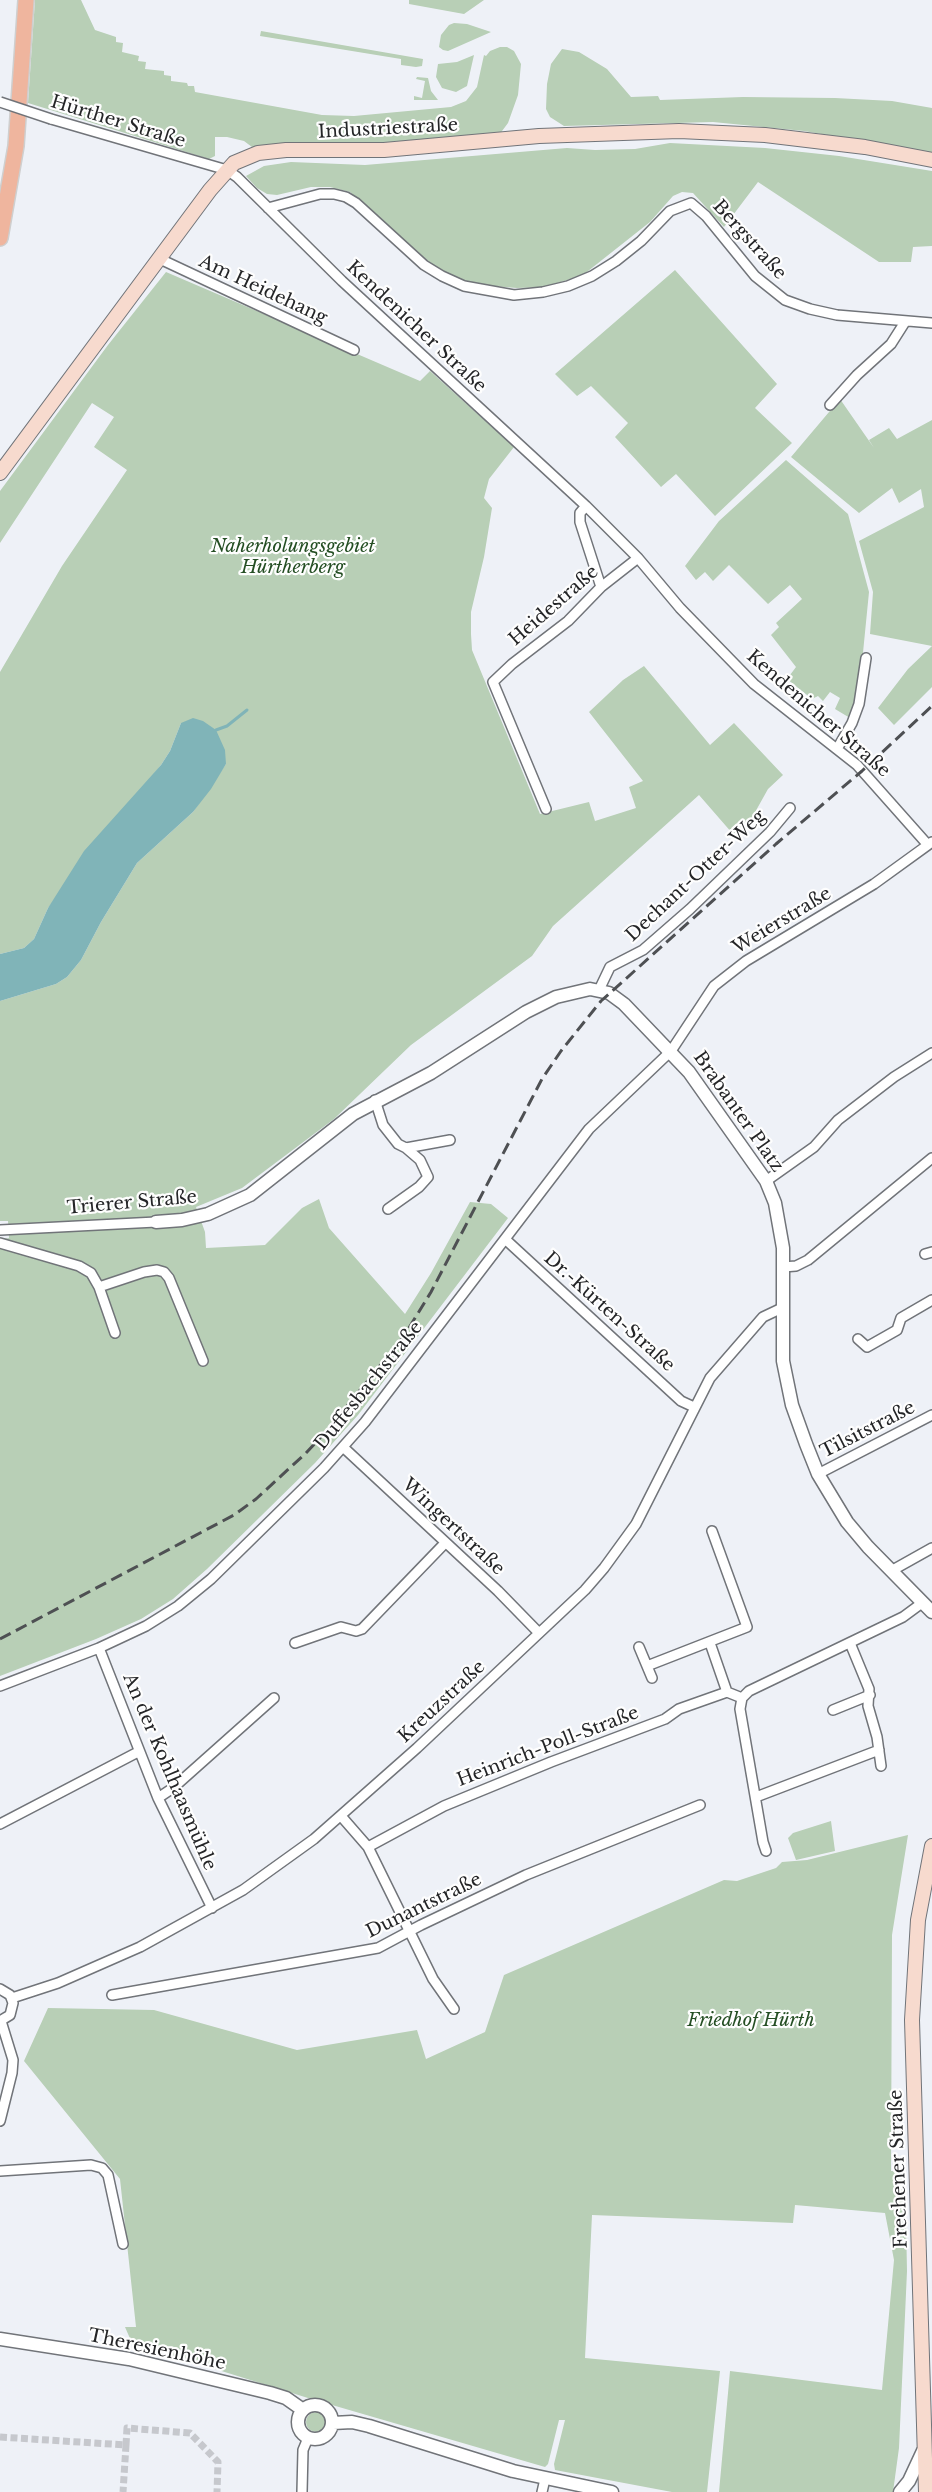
<!DOCTYPE html>
<html>
<head>
<meta charset="utf-8">
<style>
	body { margin:0 }
	canvas { display:block; background:#eef1f7 }
</style>
</head>
<body>
<canvas width="932" height="2492"></canvas>
<script>
const g = document.querySelector('canvas').getContext('2d');
g.lineJoin = 'round';
function paint(path, color) { g.fillStyle = color; g.fill(path, 'evenodd'); }
const toPath = rows => new Path2D(rows.map(r => 'M' + r).join(''));
function strokePath(path, color, width, dash) { g.strokeStyle = color; g.lineWidth = width; g.lineCap = dash ? 'butt' : 'round'; g.setLineDash(dash || []); g.stroke(path); }
function write(font, color, halo, rows, align = 'center') {
  g.font = font + ' "Libre Baskerville",serif'; g.lineWidth = 4.5; g.setLineDash([]); g.textBaseline = 'middle'; g.strokeStyle = halo; g.fillStyle = color; for (const [text, x, y, turn = 0] of rows) {
    g.save(); g.translate(x, y); g.rotate((+turn || 0) * Math.PI / 180); g.textAlign = isNaN(turn) ? turn : align; if (halo) g.strokeText(text, 0, 0); g.fillText(text, 0, 0); g.restore();
  }
}
paint(toPath([
	[35,0,81,0,95,30,116,37,116,42,123,43,122,52,139,56,138,61,146,62,145,69,164,71,164,75,171,76,171,81,187,83,188,86,194,86,195,92,322,115,354,116,451,107,466,101,477,87,484,55,486,56,490,51,500,47,507,47,514,51,521,64,518,95,508,123,499,135,384,145,309,144,252,147,244,141,227,137,215,137,215,156,209,159,28,103],
	[409,0,484,0,464,14,409,4],
	[454,23,467,24,491,32,448,51,443,50,439,47,441,35,449,25],
	[261,31,423,59,422,66,416,67,401,65,401,59,260,36],
	[562,49,579,52,607,69,631,97,658,96,660,100,743,97,835,98,892,101,932,108,932,153,804,131,713,122,564,126,550,117,546,109,547,84,551,64],
	[474,55,467,86,456,92,442,88,436,77,438,64,457,62],
	[417,77,428,78,431,91,438,100,414,100,414,96,422,98,425,81,416,79],
	[670,143,765,148,839,156,932,171,932,246,913,247,911,262,879,262,758,182,724,227,693,193,682,192,673,196,650,222,583,275,545,287,517,288,492,286,468,283,446,273,428,261,350,192,330,187,311,187,277,195,267,194,257,188,246,176,264,166,291,162,365,165,567,148,595,150,635,149],
	[675,270,777,384,755,408,792,443,715,516,676,474,661,487,615,437,628,423,591,386,577,396,555,374],
	[166,272,420,381,430,371,514,447,489,479,484,498,492,508,484,557,471,612,471,634,472,650,540,814,589,802,595,821,636,808,629,787,643,781,589,712,623,680,644,666,710,745,734,723,783,775,768,789,739,841,699,795,553,926,532,956,411,1045,334,1119,242,1188,196,1207,205,1232,206,1248,265,1245,302,1208,319,1199,329,1228,405,1314,431,1273,470,1202,491,1204,508,1218,358,1415,315,1463,207,1569,173,1599,141,1619,96,1639,0,1676,0,1239,9,1238,8,1221,0,1221,0,1001,56,984,67,977,81,960,101,922,137,863,193,812,226,764,181,723,170,751,161,765,48,908,34,939,24,948,0,954,0,672,62,566,127,470,94,447,114,417,92,403,0,543,0,491,108,345],
	[840,399,874,448,869,440,889,428,897,439,932,420,932,687,894,725,878,708,908,669,932,646,870,634,873,592,859,541,924,507,921,489,899,503,892,488,859,513,791,457],
	[786,460,848,514,869,592,859,693,850,718,835,709,840,698,830,692,823,701,818,696,812,699,787,679,796,667,771,635,779,627,776,623,802,599,790,585,768,604,729,565,713,581,705,572,696,580,685,566,719,521],
	[831,1821,835,1851,796,1860,788,1838,793,1833],
	[908,1835,892,1935,891,2171,905,2172,907,2271,899,2448,893,2492,719,2492,730,2371,882,2390,894,2260,885,2213,795,2205,793,2223,592,2215,585,2358,720,2371,707,2492,672,2492,555,2470,554,2464,565,2420,559,2420,548,2464,545,2467,308,2398,132,2343,125,2327,136,2327,120,2179,24,2061,48,2008,154,2010,297,2050,417,2030,426,2059,485,2032,504,1975,724,1880,737,1881,776,1868,782,1862,807,1860],
	'306 2422a10 10 0 1 1 20 0a10 10 0 1 1-20 0Z'
]), '#b8cfb6');
paint(toPath([
	[193,718,203,721,216,730,225,750,226,764,211,789,193,812,137,863,101,922,81,960,67,977,56,984,0,1001,0,954,24,948,34,939,48,908,84,851,161,765,170,751,181,723]
]), '#80b4b8');
strokePath(toPath([
	[216,730,227,726,247,710]
]), '#80b4b8', 3);
strokePath(toPath([
	[0,2437,126,2445,123,2492],
	[126,2445,127,2428,190,2433,218,2462,217,2492]
]), '#c6c8cd', 7, [7, 3.5]);
const minor = toPath([
	[51,119,227,170,237,177,342,281,586,506,638,558,680,608,754,684,857,765,928,845],
	[268,208,320,194,334,194,346,197,356,203,424,265,442,276,464,286,514,295,543,292,568,286,592,276,616,261,641,241,670,211,691,203,706,216,755,276,785,300,810,309,837,315,932,323],
	[160,259,354,350],
	[830,405,857,375,891,344,905,322],
	[586,506,580,513,580,522,601,587],
	[837,749,852,723,859,704,866,658],
	[546,809,493,682,512,664,568,621,601,587,638,558],
	[599,990,610,967,643,950,690,909,770,832,790,808],
	[375,1100,383,1125,398,1144,406,1148,450,1140],
	[766,1181,814,1147,838,1120,894,1077,932,1053],
	[388,1209,419,1187,428,1177,420,1160,406,1148],
	[0,1230,156,1222],
	[505,1239,681,1401,694,1407],
	[0,1243,79,1266,91,1273,99,1287,115,1333],
	[925,1254,932,1252],
	[783,1267,796,1266,808,1260,932,1158],
	[99,1287,144,1272,157,1270,164,1272,169,1278,203,1361],
	[858,1339,867,1347,897,1330,901,1318,932,1300],
	[343,1447,498,1591,539,1633],
	[818,1474,932,1415],
	[891,1571,932,1548],
	[295,1643,341,1627,356,1631,362,1629,445,1543],
	[710,1643,727,1692],
	[850,1643,869,1689,868,1706,877,1737,881,1766],
	[639,1647,652,1678],
	[99,1648,158,1798,212,1908],
	[647,1666,747,1627,712,1531],
	[0,1686,99,1648,146,1626,178,1606,211,1579,324,1468,365,1422,589,1129,671,1051,714,986,746,961,874,884,932,842],
	[833,1710,870,1695],
	[756,1797,879,1750],
	[158,1798,173,1788,274,1698],
	[341,1816,368,1847,433,1979,454,2009],
	[0,1824,138,1752],
	[368,1847,444,1806,551,1762,665,1719,679,1709,727,1692,742,1698],
	[766,1851,763,1842,740,1709,742,1698,749,1691,903,1617,922,1603],
	[0,1989,10,1995,13,2003,10,2015,0,2021],
	[112,1995,378,1948,421,1925,526,1875,700,1805],
	[12,1998,58,1983,140,1947,243,1890,314,1839,417,1748,585,1590,604,1568,636,1524,710,1378,763,1317,782,1308],
	[0,2121,12,2073,13,2060,1,2021],
	[0,2171,91,2165,102,2168,108,2175,123,2244],
	[302,2492,303,2450,308,2438],
	[542,2492,545,2479]
]);
const tertiary = toPath([
	[156,1222,182,1220,208,1214,250,1195,353,1114,431,1073,526,1012,556,997,590,989,609,993,624,1004,689,1072,766,1181,775,1203,783,1248,783,1361,792,1405,806,1444,818,1474,847,1522,868,1547,932,1612],
	[0,2339,129,2359,270,2393,286,2398,303,2410],
	'298 2422a17 17 0 1 1 34 0a17 17 0 1 1-34 0Z',
	[333,2423,352,2422,369,2426,513,2471,612,2492],
	[900,2492,909,2481,923,2451]
]);
const secondary = toPath([
	[0,473,210,190,234,163,258,153,286,150,384,150,539,136,679,131,765,135,865,147,932,160],
	[926,2492,912,2020,918,1920,932,1846]
]);
const primary = toPath([
	[0,238,16,146,26,0]
]);
strokePath(minor, '#717479', 12);
strokePath(tertiary, '#717479', 15);
strokePath(secondary, '#717479', 16);
strokePath(primary, '#cfcfcf', 18);
strokePath(minor, '#fff', 9);
strokePath(tertiary, '#fff', 12);
strokePath(secondary, '#f7dace', 14);
strokePath(primary, '#efb59e', 15);
strokePath(toPath([
	[0,1639,234,1515,256,1499,306,1453,331,1426,404,1336,431,1292,542,1079,561,1051,601,1001,776,844,862,771,932,706]
]), '#4e5053', 3, [12, 6]);
const minorBridge = toPath([
	[0,102,51,119]
]);
strokePath(minorBridge, '#717479', 12, []);
strokePath(minorBridge, '#fff', 9);
write('18px', '#242527', '#fefefe', [
	["Hürther Straße",118,122,17],
	["Industriestraße",388,129,-3],
	["Bergstraße",749,240,48],
	["Am Heidehang",263,290,25],
	["Kendenicher Straße",416,327,43],
	["Heidestraße",554,606,-41],
	["Kendenicher Straße",818,714,41],
	["Dechant-Otter-Weg",696,876,-43],
	["Weierstraße",782,921,-31],
	["Brabanter Platz",738,1112,55],
	["Trierer Straße",132,1203,-5],
	["Dr.-Kürten-Straße",609,1312,42],
	["Duffesbachstraße",369,1386,-51],
	["Tilsitstraße",868,1430,-27],
	["Wingertstraße",453,1527,43],
	["Kreuzstraße",442,1702,-43],
	["Heinrich-Poll-Straße",548,1747,-21],
	["An der Kohlhaasmühle",169,1772,67],
	["Dunantstraße",424,1906,-26],
	["Frechener Straße",899,2169,-92],
	["Theresienhöhe",157,2350,12]
]);
write('italic 18px', '#244e23', '#fefefe', [
	["Naherholungsgebiet",293,547],
	["Hürtherberg",293,568],
	["Friedhof Hürth",751,2021]
]);
</script>
</body>
</html>
